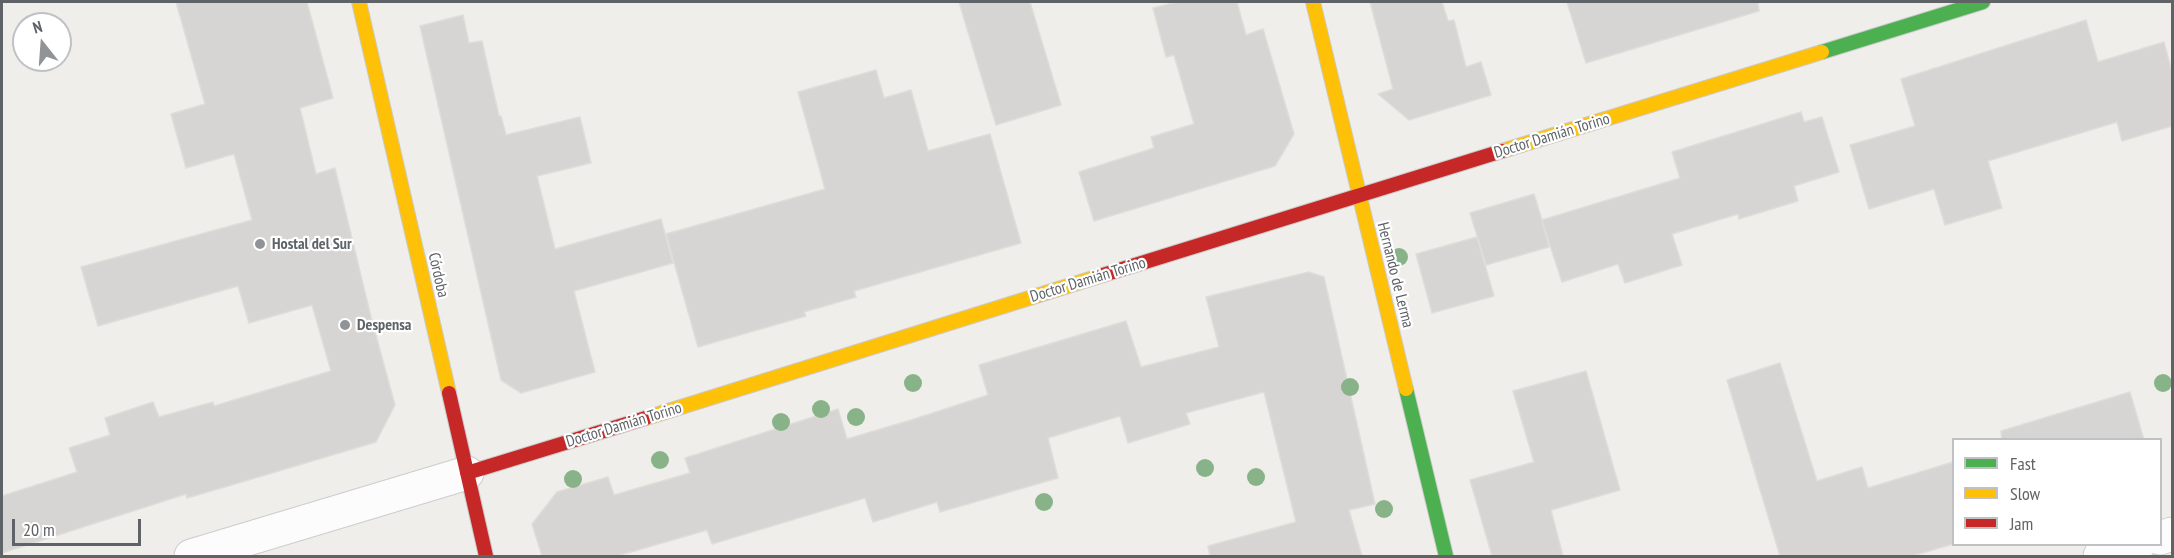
<!DOCTYPE html>
<html>
<head>
<meta charset="utf-8">
<style>
	body { margin:0 }
	#map { position:relative; width:2174px; height:558px; overflow:hidden; background:#efeeea; font-family:"PT Sans Narrow",sans-serif }
	canvas { display:block }
	.frame { position:absolute; inset:0; border:3px solid #5f6368; pointer-events:none }
	.legend { position:absolute; left:1952px; top:438px; width:210px; height:108px; box-sizing:border-box; background:#fff; border:2px solid #bfc1c3; margin:0; padding:8px 10px; list-style:none; font-size:18px; color:#5f6368 }
	.legend li { display:flex; align-items:center; gap:12px; height:30px }
	.legend b { width:30px; border:2px solid #bfc1c3 }
	.north { position:absolute; left:12px; top:12px; width:60px; height:60px; box-sizing:border-box; background:#fff; border:2px solid #bfc1c3; border-radius:50%; rotate:343deg; font-size:16px; font-weight:700; line-height:24px; text-align:center; color:#5f6368 }
	.north::after { content:''; display:block; margin:auto; width:21px; height:27px; background:#919496; clip-path:polygon(50% 0,100% 100%,50% 72%,0 100%) }
	.scale { position:absolute; left:12px; top:519px; width:129px; height:27px; box-sizing:border-box; border:3px solid #5f6368; border-top:0; padding-left:8px; font-size:18px; line-height:21px; white-space:nowrap; color:#5f6368; -webkit-text-stroke:4px #fff; paint-order:stroke }
</style>
</head>
<body>
<div id="map">
<canvas width="2174" height="558"></canvas>
<div class="frame"></div>
<ul class="legend">
<li><b style="height:8px;background:#4caf50"></b>Fast</li>
<li><b style="height:8px;background:#ffc107"></b>Slow</li>
<li><b style="height:8px;background:#c62828"></b>Jam</li>
</ul>
<div class="north">N</div>
<div class="scale">20 m</div>
</div>
<script>
const g = document.querySelector('canvas').getContext('2d');
g.lineJoin = 'round';
function paint(path, color) { g.fillStyle = color; g.fill(path, 'evenodd'); }
const toPath = rows => new Path2D(rows.map(r => 'M' + r).join(''));
function strokePath(path, color, width, dash) { g.strokeStyle = color; g.lineWidth = width; g.lineCap = dash ? 'butt' : 'round'; g.setLineDash(dash || []); g.stroke(path); }
function write(font, color, halo, rows, align = 'center') {
  g.font = font + ' "PT Sans Narrow",sans-serif'; g.lineWidth = 4.5; g.setLineDash([]); g.textBaseline = 'middle'; g.strokeStyle = halo; g.fillStyle = color; for (const [text, x, y, turn = 0] of rows) {
    g.save(); g.translate(x, y); g.rotate((+turn || 0) * Math.PI / 180); g.textAlign = isNaN(turn) ? turn : align; if (halo) g.strokeText(text, 0, 0); g.fillText(text, 0, 0); g.restore();
  }
}
const building = toPath([
	[176,2,307,2,333,98,300,108,316,174,335,168,372,321,395,405,376,442,235,484,187,498,186,494,2,553,2,496,77,472,69,448,110,435,105,418,153,402,159,417,213,402,214,406,331,371,312,305,249,323,238,286,98,326,81,267,252,220,234,154,186,168,171,114,205,104,176,2],
	[959,2,1030,2,1061,105,996,125,959,2],
	[1177,2,1237,2,1246,35,1263,29,1294,134,1275,166,1094,221,1079,172,1154,148,1151,137,1194,124,1174,55,1166,57,1153,8,1177,2],
	[1370,2,1442,2,1448,21,1454,20,1466,67,1481,62,1491,95,1409,120,1378,94,1393,89,1370,2],
	[1567,2,1758,2,1759,11,1586,63,1567,2],
	[463,15,469,43,482,41,499,116,501,116,506,135,580,117,591,163,537,176,555,249,661,219,673,263,574,291,595,372,521,393,501,380,420,26,463,15],
	[2086,20,2098,62,2164,42,2172,72,2172,126,2122,141,2117,122,1988,161,2002,208,1945,225,1934,189,1869,209,1850,145,1915,126,1901,79,2086,20],
	[876,70,884,98,911,90,928,151,990,134,1021,243,854,291,856,297,804,312,806,316,698,347,666,234,825,189,798,92,876,70],
	[1801,112,1804,122,1822,117,1839,172,1794,186,1798,201,1739,219,1738,214,1672,234,1682,265,1625,283,1618,264,1562,282,1542,221,1549,247,1486,265,1470,213,1534,194,1542,220,1680,178,1672,152,1801,112],
	[1477,237,1494,296,1432,313,1416,254,1477,237],
	[1309,272,1324,277,1375,504,1349,510,1362,556,1210,556,1208,546,1296,522,1264,392,1186,413,1190,424,1128,443,1120,416,1048,438,1058,478,940,512,937,502,873,522,865,498,712,544,707,530,617,556,542,556,532,524,557,492,608,477,614,495,690,473,685,458,838,409,847,439,911,420,988,395,979,365,1126,321,1141,367,1219,347,1206,297,1309,272],
	[1780,363,1817,481,1862,467,1868,488,1953,462,1953,544,1912,556,1780,556,1727,380,1780,363],
	[1586,371,1620,490,1551,510,1563,556,1492,556,1470,480,1534,462,1513,391,1586,371],
	[2130,392,2144,440,2002,440,2001,431,2130,392]
]);
paint(building, '#d6d5d3');
strokePath(building, '#deddd9', 1.5);
const street = toPath([
	[2160,538,2172,534],
	[191,556,467,473],
	[2100,556,2139,544]
]);
const fast = toPath([
	[1822,52,1983,2],
	[1406,389,1446,556]
]);
const slow = toPath([
	[359,2,449,393],
	[1313,2,1406,389],
	[1502,151,1822,52],
	[646,418,1103,275]
]);
const jam = toPath([
	[1103,275,1502,151],
	[449,393,486,556],
	[467,473,646,418]
]);
strokePath(street, '#cbcccc', 35);
strokePath(fast, '#cacacb', 16);
strokePath(slow, '#cacacb', 16);
strokePath(jam, '#cacacb', 16);
strokePath(street, '#fdfcfc', 33);
strokePath(fast, '#4caf50', 14);
strokePath(slow, '#ffc107', 14);
strokePath(jam, '#c62828', 14);
g.fillStyle = '#88b388';
for (const [x, y] of [
	[1399,257],
	[913,383],
	[2163,383],
	[1350,387],
	[821,409],
	[856,417],
	[781,422],
	[660,460],
	[1205,468],
	[1256,477],
	[573,479],
	[1044,502],
	[1384,509]
]) { g.beginPath(); g.arc(x, y, 9, 0, 2 * Math.PI); g.fill(); }
for (const [x, y, r, color] of [
	[260,244,6,"#919496"],
	[345,325,6,"#919496"]
]) { const dot = new Path2D(); dot.arc(x, y, r, 0, 2 * Math.PI); g.fillStyle = color; g.fill(dot); strokePath(dot, '#fff', 2); }
write('16px', '#5f6368', '#fff', [
	["Doctor Damián Torino",1552,136,-17],
	["Córdoba",438,275,77],
	["Hernando de Lerma",1395,275,76],
	["Doctor Damián Torino",1088,280,-17],
	["Doctor Damián Torino",624,425,-17]
]);
write('bold 16px', '#5f6368', '#fff', [
	["Hostal del Sur",272,244],
	["Despensa",357,325]
], 'left');
</script>
</body>
</html>
